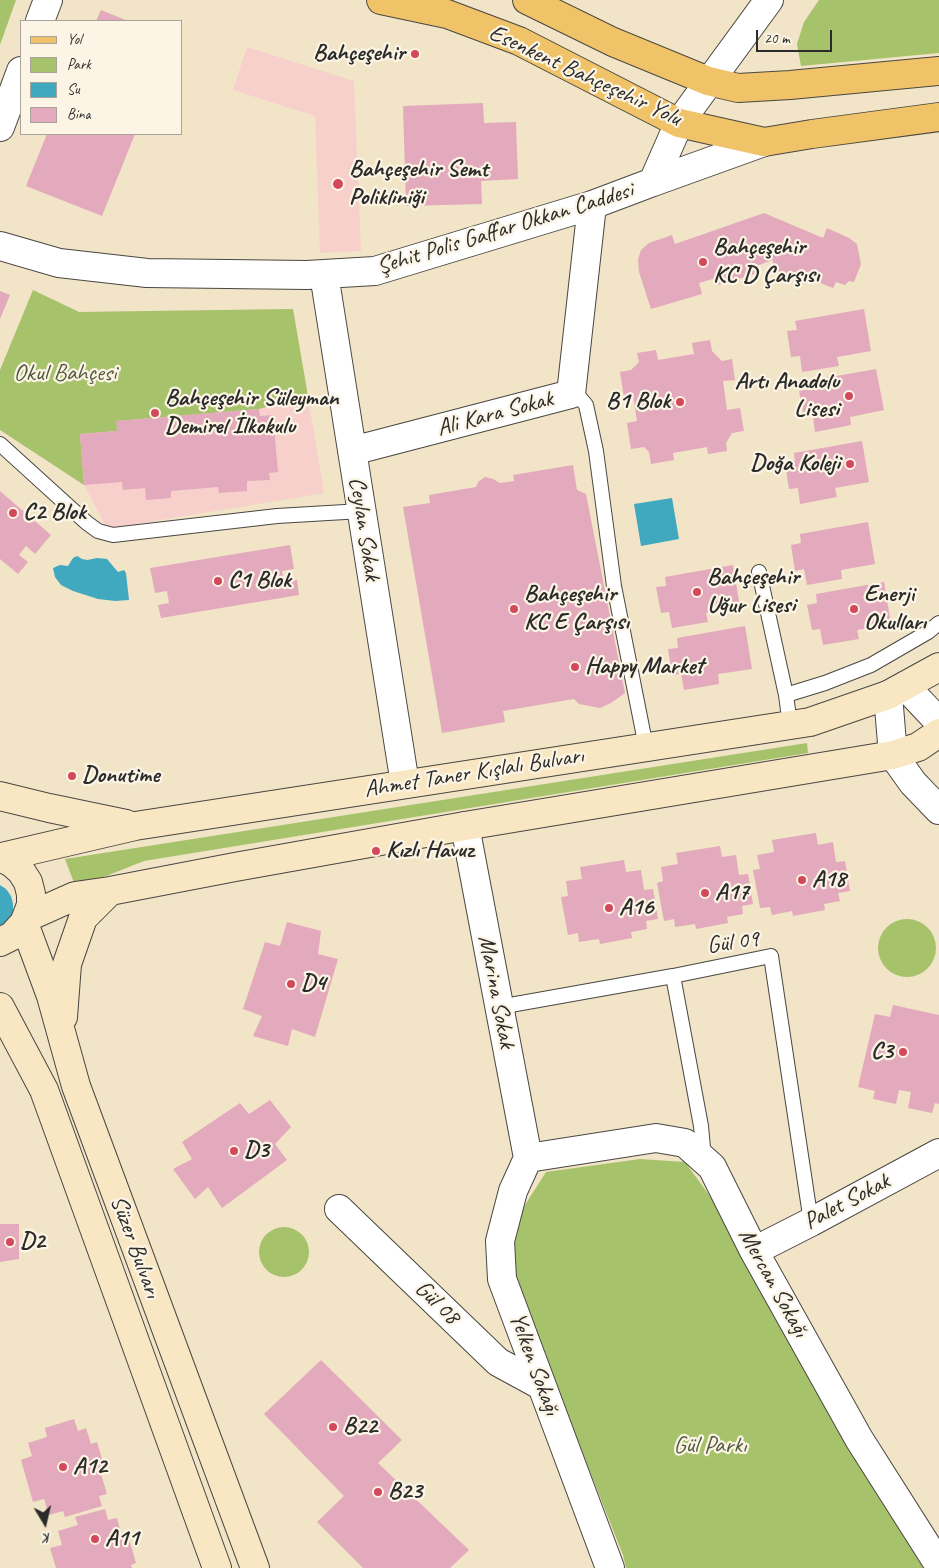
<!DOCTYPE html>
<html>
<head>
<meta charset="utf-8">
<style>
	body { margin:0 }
	#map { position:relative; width:939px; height:1568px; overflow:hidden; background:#f1e4c7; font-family:Caveat,sans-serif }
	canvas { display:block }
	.legend { position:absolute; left:20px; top:20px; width:162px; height:115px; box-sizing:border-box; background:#fcf5e5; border:1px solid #a8a49b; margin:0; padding:6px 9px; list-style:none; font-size:15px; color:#2b2b2b }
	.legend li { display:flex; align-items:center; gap:10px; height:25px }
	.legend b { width:25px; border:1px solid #a8a49b }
	.north { position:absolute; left:20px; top:1498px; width:50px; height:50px; -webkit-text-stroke:4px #fcf5e5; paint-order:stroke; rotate:171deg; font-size:14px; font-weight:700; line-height:20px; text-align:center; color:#2b2b2b }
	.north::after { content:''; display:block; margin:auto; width:18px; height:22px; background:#2b2b2b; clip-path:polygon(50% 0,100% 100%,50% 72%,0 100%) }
	.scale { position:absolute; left:756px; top:30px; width:76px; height:22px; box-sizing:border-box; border:2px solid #2b2b2b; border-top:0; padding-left:6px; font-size:15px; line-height:18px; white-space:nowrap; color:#2b2b2b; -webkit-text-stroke:4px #fcf5e5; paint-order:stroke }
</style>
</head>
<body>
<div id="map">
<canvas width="939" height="1568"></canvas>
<ul class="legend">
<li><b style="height:6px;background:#f0c369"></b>Yol</li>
<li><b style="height:14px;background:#a6c36b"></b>Park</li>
<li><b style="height:14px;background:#40a9c0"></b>Su</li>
<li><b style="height:14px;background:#e3a9bc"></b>Bina</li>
</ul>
<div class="north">K</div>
<div class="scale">20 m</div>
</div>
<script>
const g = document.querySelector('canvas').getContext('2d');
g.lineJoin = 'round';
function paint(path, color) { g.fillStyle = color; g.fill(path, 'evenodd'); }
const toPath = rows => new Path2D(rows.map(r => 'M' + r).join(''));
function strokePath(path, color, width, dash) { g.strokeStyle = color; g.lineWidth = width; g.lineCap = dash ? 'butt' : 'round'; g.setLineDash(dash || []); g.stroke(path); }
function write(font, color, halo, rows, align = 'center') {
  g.font = font + ' Caveat,sans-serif'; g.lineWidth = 4.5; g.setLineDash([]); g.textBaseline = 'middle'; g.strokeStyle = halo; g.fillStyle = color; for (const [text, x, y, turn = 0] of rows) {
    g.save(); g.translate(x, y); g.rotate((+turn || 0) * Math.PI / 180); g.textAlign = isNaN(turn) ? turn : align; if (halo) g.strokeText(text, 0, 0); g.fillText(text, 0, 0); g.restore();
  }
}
paint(toPath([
	[247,47,354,81,361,251,320,253,315,116,233,90],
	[33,290,79,312,293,309,324,493,107,529,84,485,0,430,0,370]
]), '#f7d0cc');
paint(toPath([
	[0,0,16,0,0,45],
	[819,0,939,0,939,53,801,66,797,44,804,22],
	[33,290,79,312,293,309,308,396,259,409,117,421,117,431,80,434,84,485,0,430,0,370],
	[807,743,808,753,144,861,76,888,65,859],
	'878 948a29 29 0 1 1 58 0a29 29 0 1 1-58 0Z',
	[640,1159,685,1162,731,1225,793,1349,831,1418,883,1504,926,1568,626,1568,623,1555,554,1381,510,1260,523,1208,546,1172],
	'259 1252a25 25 0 1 1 50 0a25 25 0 1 1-50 0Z'
]), '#a6c36b');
paint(toPath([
	[672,498,679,539,641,546,634,504],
	[77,556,82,559,87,560,97,558,107,559,118,572,124,570,126,573,129,600,115,601,98,599,73,591,61,585,55,577,53,568,60,565,68,566,73,558],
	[0,885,6,889,11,896,13,904,13,912,10,919,0,929]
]), '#40a9c0');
paint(toPath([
	[101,10,128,21,96,21],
	[483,103,484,123,516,122,518,179,481,181,482,204,406,206,403,106],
	[47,134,135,134,102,216,26,186],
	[764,213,823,238,827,228,849,238,857,244,861,264,854,282,849,281,845,285,836,282,833,288,808,278,804,284,772,270,773,260,756,266,758,273,718,285,716,278,699,283,702,294,651,309,639,272,638,259,641,250,649,243,672,235,675,244],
	[0,291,10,295,0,319],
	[864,309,871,351,837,357,839,366,802,372,800,356,791,357,787,331,797,330,795,321],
	[710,340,712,351,722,361,732,359,735,380,723,381,727,410,740,408,744,431,732,433,726,443,727,451,708,454,707,447,673,453,674,460,651,464,649,452,644,447,631,449,627,423,637,421,633,395,624,397,620,372,631,370,639,362,637,353,656,350,658,360,694,354,692,343],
	[876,369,884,410,850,417,851,425,815,432,813,416,804,417,799,391,810,389,808,381],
	[259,409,260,416,273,415,278,472,269,473,270,480,247,481,247,491,219,493,218,487,171,491,171,498,146,500,145,488,123,490,122,482,84,485,80,434,117,431,116,421],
	[862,441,869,482,835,488,837,497,800,504,798,488,789,489,785,463,795,461,794,453],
	[573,465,577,490,586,494,625,693,611,703,600,708,579,704,574,699,503,711,505,722,442,733,403,507,430,503,429,495,476,487,478,482,485,477,493,479,500,483,514,481,513,475],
	[0,491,51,535,35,554,26,546,19,555,28,562,18,574,0,559],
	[868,522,875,564,841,570,842,579,807,585,804,569,795,571,791,545,801,543,800,534],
	[290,545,294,569,282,571,284,582,297,580,299,595,161,618,158,605,169,603,167,591,155,593,150,568],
	[733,565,740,607,706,613,708,622,672,628,669,612,661,613,656,587,666,586,665,577],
	[884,582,891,624,857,630,859,639,823,645,820,629,812,630,807,605,817,603,816,594],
	[745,626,752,669,718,674,719,684,684,690,681,674,672,675,668,649,678,648,677,638],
	[816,833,818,845,833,842,836,862,845,861,850,891,838,893,840,901,824,904,825,910,793,916,792,911,772,915,770,907,760,908,753,870,760,869,757,855,774,852,772,840],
	[720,846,722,857,736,855,739,875,748,874,753,904,742,906,743,914,727,917,728,923,696,929,695,924,675,927,674,919,664,921,657,883,663,881,661,867,678,864,676,853],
	[624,860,626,872,641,870,644,890,653,889,658,919,646,921,647,929,631,932,632,938,600,944,599,939,579,942,578,933,568,935,561,897,568,896,566,881,582,879,580,867],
	[287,922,321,931,318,954,338,959,315,1037,292,1029,288,1046,253,1036,262,1016,243,1009,265,942,280,946],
	[893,1005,939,1015,939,1104,935,1103,932,1113,908,1108,911,1092,899,1090,896,1104,873,1099,875,1091,858,1087,875,1014,890,1017],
	[270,1100,291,1127,275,1144,287,1160,222,1208,208,1187,195,1199,173,1169,192,1159,182,1142,240,1103,249,1114],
	[0,1224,19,1224,19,1259,0,1262],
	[321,1360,402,1440,378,1463,469,1550,450,1568,363,1568,317,1522,344,1496,264,1414],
	[74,1419,78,1431,86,1428,91,1444,97,1442,106,1473,101,1474,107,1494,99,1496,102,1506,65,1517,63,1511,49,1515,44,1499,33,1502,21,1460,32,1456,28,1443,47,1437,45,1428],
	[105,1509,108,1520,117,1518,121,1533,127,1532,136,1563,131,1565,132,1568,56,1568,50,1548,62,1545,58,1531,78,1525,75,1517]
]), '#e3a9bc');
const service = toPath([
	[571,394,581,399,586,405,596,451,614,586,646,747],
	[0,444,87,523,98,531,113,535,277,516,362,511],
	[759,572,786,695,790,725],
	[786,695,825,683,871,665,928,632,939,623],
	[673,976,701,1126,703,1148,701,1157],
	[499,1007,673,976,771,956,811,1222]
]);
const minor = toPath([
	[40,21,48,0],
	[0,127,21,71],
	[653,182,764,142],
	[0,246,59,263,147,273,307,275,375,271,592,205,653,182,679,123,769,0],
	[324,274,405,784],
	[352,451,571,394,592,205],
	[465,826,528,1158],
	[528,1158,656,1138,685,1143,712,1167,754,1251,859,1439,939,1565],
	[528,1158,513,1191,500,1241,502,1279,610,1568],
	[339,1209,498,1362,542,1386],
	[754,1251,811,1222,939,1153]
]);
const tertiary = toPath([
	[905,686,939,722],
	[888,695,893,755,913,783,939,810]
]);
const secondary = toPath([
	[0,796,49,808,126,824],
	[0,857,12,863,21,871,28,882,31,894,31,905,24,923,12,936,0,942],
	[2,857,135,826,810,722,888,695,939,667],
	[28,917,75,896,110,891,235,867,465,826,893,755,918,747,939,733],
	[24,923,51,996,76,1086,255,1568],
	[0,1007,44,1090,217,1568],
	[63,1017,67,964,83,918,110,891]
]);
const primary = toPath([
	[381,0,447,14,519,41,679,123,764,142,812,134,939,117],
	[527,0,613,42,708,81,738,88,790,85,939,71]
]);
strokePath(service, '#494742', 16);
strokePath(minor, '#494742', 30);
strokePath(tertiary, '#494742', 30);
strokePath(secondary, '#494742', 30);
strokePath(primary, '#494742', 30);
strokePath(service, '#fff', 14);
strokePath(minor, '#fff', 28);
strokePath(tertiary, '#fff', 28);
strokePath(secondary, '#f9e7c3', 28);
strokePath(primary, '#f0c369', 28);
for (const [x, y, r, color] of [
	[415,54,5,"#d1495b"],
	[338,184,6,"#d1495b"],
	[703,262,5,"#d1495b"],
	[849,396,5,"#d1495b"],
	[680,402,5,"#d1495b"],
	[155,413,5,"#d1495b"],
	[850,464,5,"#d1495b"],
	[13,513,5,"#d1495b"],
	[218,581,5,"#d1495b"],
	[697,592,5,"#d1495b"],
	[514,609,5,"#d1495b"],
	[854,609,5,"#d1495b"],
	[575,667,5,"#d1495b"],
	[72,776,5,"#d1495b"],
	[376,851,5,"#d1495b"],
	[802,880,5,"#d1495b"],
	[705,893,5,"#d1495b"],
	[609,908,5,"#d1495b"],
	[291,984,5,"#d1495b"],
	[903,1052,5,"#d1495b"],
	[234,1151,5,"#d1495b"],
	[10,1242,5,"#d1495b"],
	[333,1427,5,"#d1495b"],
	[63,1467,5,"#d1495b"],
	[378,1492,5,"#d1495b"],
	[95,1539,5,"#d1495b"]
]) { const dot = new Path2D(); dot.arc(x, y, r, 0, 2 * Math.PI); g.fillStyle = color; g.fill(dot); strokePath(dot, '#fcf5e5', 2); }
write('bold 24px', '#2b2b2b', '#fcf5e5', [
	["Bahçeşehir",405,54,"right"],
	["Bahçeşehir Semt",349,170],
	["Polikliniği",349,198],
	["Bahçeşehir",713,248],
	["KC D Çarşısı",713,276],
	["Artı Anadolu",839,382,"right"],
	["Lisesi",839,410,"right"],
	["Bahçeşehir Süleyman",165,399],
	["Demirel İlkokulu",165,427],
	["B1 Blok",670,402,"right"],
	["Doğa Koleji",840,464,"right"],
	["C2 Blok",23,513],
	["Bahçeşehir",707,578],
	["Uğur Lisesi",707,606],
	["C1 Blok",228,581],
	["Bahçeşehir",524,595],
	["KC E Çarşısı",524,623],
	["Enerji",864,595],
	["Okulları",864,623],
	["Happy Market",585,667],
	["Donutime",82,776],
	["Kızlı Havuz",386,851],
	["A18",812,880],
	["A17",715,893],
	["A16",619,908],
	["D4",301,984],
	["C3",893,1052,"right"],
	["D3",244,1151],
	["D2",20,1242],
	["B22",343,1427],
	["A12",73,1467],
	["B23",388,1492],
	["A11",105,1539]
], 'left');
write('24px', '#2b2b2b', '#fcf5e5', [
	["Esenkent Bahçeşehir Yolu",585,76,25],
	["Şehit Polis Gaffar Okkan Caddesi",505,229,-17],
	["Ali Kara Sokak",495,414,-15],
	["Ceylan Sokak",364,529,81],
	["Ahmet Taner Kışlalı Bulvarı",474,773,-9],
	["Gül 09",733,943,-8],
	["Marina Sokak",496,992,79],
	["Palet Sokak",847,1202,-28],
	["Süzer Bulvarı",135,1247,70],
	["Mercan Sokağı",773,1283,61],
	["Gül 08",437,1303,44],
	["Yelken Sokağı",534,1364,70]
]);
write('24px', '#50593e', '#fcf5e5', [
	["Okul Bahçesi",65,374],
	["Gül Parkı",710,1446]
]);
</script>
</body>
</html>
